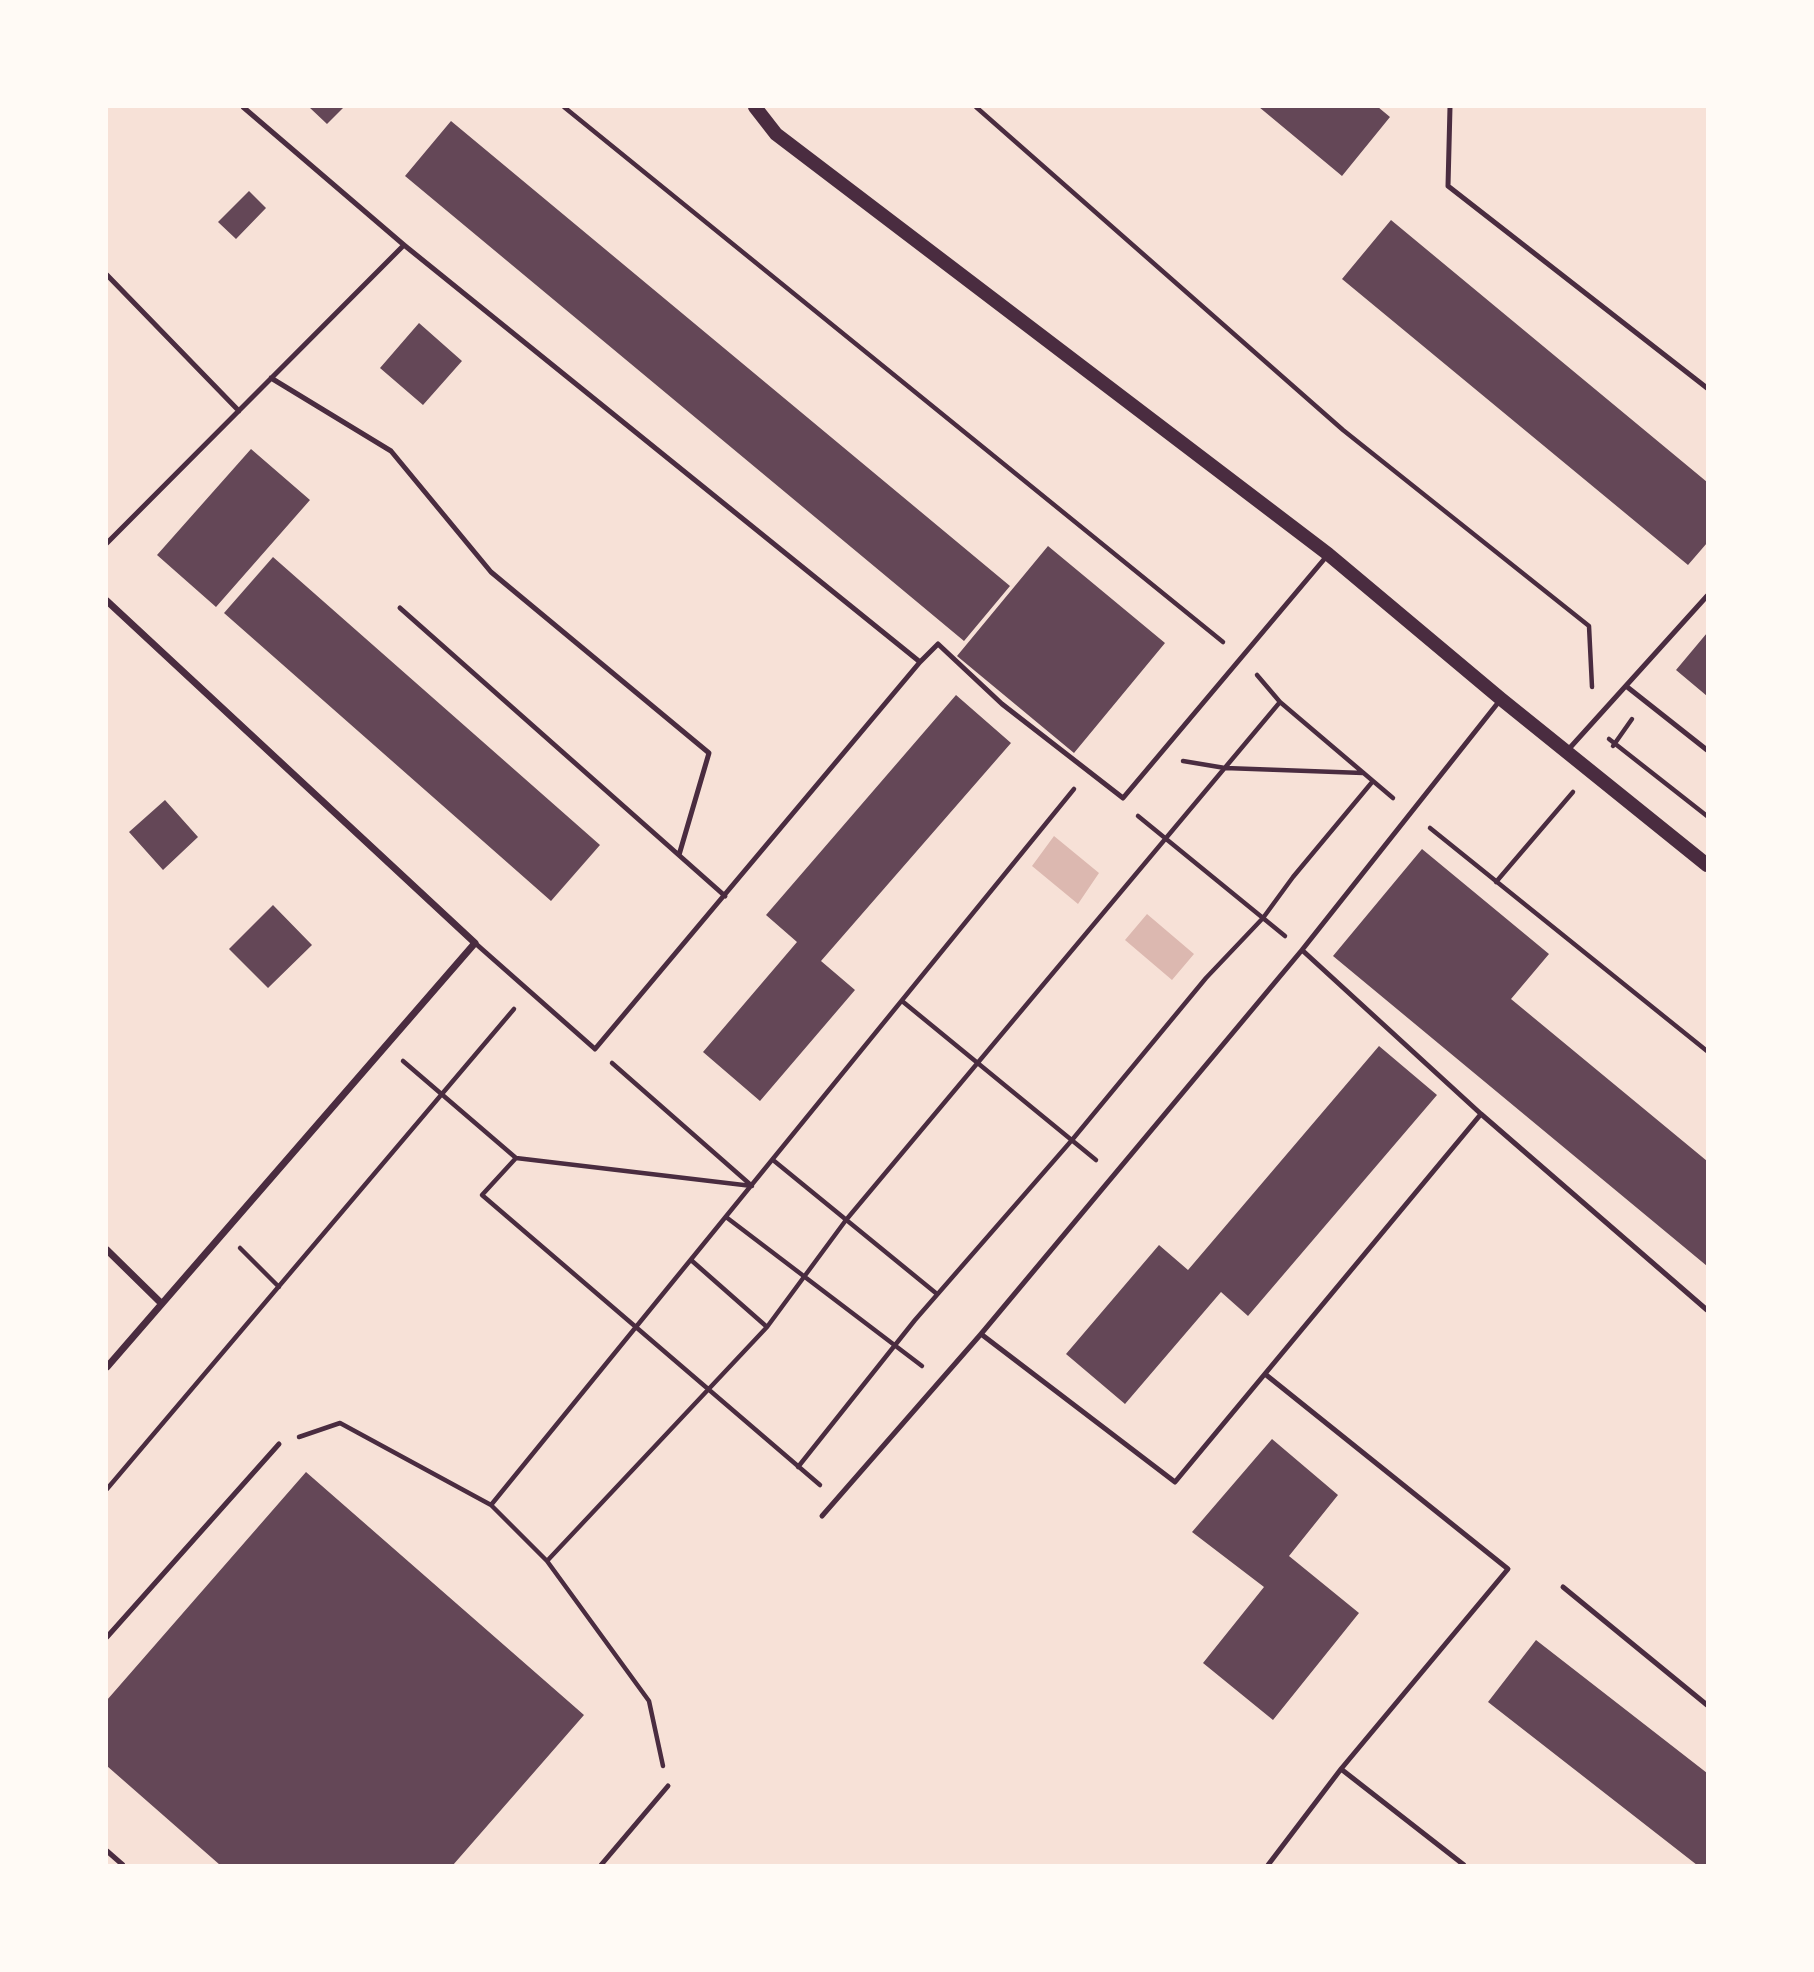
<!DOCTYPE html>
<html>
<head>
<meta charset="utf-8">
<style>
	body { margin:0 }
	#map { position:relative; width:1814px; height:1972px; overflow:hidden; background:#f7e1d7; font-family:"Fira Sans",sans-serif }
	canvas { display:block }
	.frame { position:absolute; inset:0; border:108px solid #fffaf5; pointer-events:none }
</style>
</head>
<body>
<div id="map">
<canvas width="1814" height="1972"></canvas>
<div class="frame"></div>
</div>
<script>
const g = document.querySelector('canvas').getContext('2d');
g.lineJoin = 'round';
function paint(path, color) { g.fillStyle = color; g.fill(path, 'evenodd'); }
const toPath = rows => new Path2D(rows.map(r => 'M' + r).join(''));
function strokePath(path, color, width, dash) { g.strokeStyle = color; g.lineWidth = width; g.lineCap = dash ? 'butt' : 'round'; g.setLineDash(dash || []); g.stroke(path); }
paint(toPath([
	[1054,836,1099,873,1078,904,1032,866],
	[1147,914,1194,954,1172,980,1125,940]
]), '#dcb8b0');
paint(toPath([
	[309,107,344,107,327,124],
	[1259,107,1378,107,1390,117,1342,176],
	[451,121,1010,586,964,641,405,176],
	[249,191,266,208,236,239,218,222],
	[1391,220,1707,482,1707,543,1688,565,1342,279],
	[419,323,462,361,423,405,380,368],
	[251,449,310,500,216,607,157,555],
	[1048,546,1165,643,1074,753,957,656],
	[273,557,600,845,551,901,224,613],
	[1707,633,1707,696,1676,670],
	[956,695,1011,743,821,961,855,990,760,1101,703,1052,797,942,766,915],
	[165,800,198,837,163,870,129,832],
	[1422,849,1549,954,1511,999,1707,1161,1707,1266,1333,956],
	[273,905,312,945,268,988,229,949],
	[1379,1046,1437,1095,1248,1316,1221,1292,1125,1404,1066,1354,1159,1245,1188,1270],
	[1272,1439,1338,1495,1289,1556,1359,1613,1273,1720,1203,1663,1264,1587,1192,1532],
	[306,1472,584,1715,453,1865,220,1865,107,1766,107,1700],
	[1536,1640,1707,1773,1707,1865,1697,1865,1488,1702]
]), '#644757');
strokePath(toPath([
	[564,107,1223,642],
	[976,107,1343,430,1589,626,1592,687],
	[1257,675,1280,702,1393,798],
	[1609,739,1707,816],
	[1613,746,1632,719],
	[1183,761,1225,768,1363,773],
	[1138,816,1285,936],
	[1430,828,1707,1051],
	[1496,882,1573,792],
	[902,1001,1096,1160],
	[403,1061,516,1158,752,1186,612,1063],
	[516,1158,482,1195,820,1485],
	[773,1160,937,1294],
	[726,1217,922,1366],
	[240,1248,279,1287],
	[691,1260,767,1327],
	[299,1437,340,1423,491,1505,547,1561,649,1701,663,1766],
	[798,1467,915,1320,1072,1140,1206,978,1263,918,1293,877,1373,781],
	[107,1489,514,1009],
	[491,1505,1074,789],
	[547,1561,767,1327,846,1220,1280,702]
]), '#4a2c40', 4.5);
strokePath(toPath([
	[1450,107,1448,186,1707,388],
	[404,245,920,662,595,1049,475,943],
	[107,275,239,411],
	[271,378,391,451,491,572,709,753,679,855],
	[107,543,404,245,243,107],
	[400,608,725,896],
	[920,662,938,644,1002,704,1123,798,1326,557],
	[1626,686,1707,750],
	[1567,751,1707,596],
	[1302,950,1481,1114],
	[981,1334,1175,1482,1481,1114,1707,1310],
	[1265,1374,1508,1569,1341,1769],
	[822,1516,981,1334,1302,950,1501,699],
	[1563,1587,1707,1705],
	[107,1637,279,1444],
	[107,1851,123,1865],
	[601,1865,668,1786],
	[1268,1865,1341,1769,1464,1865]
]), '#4a2c40', 5);
strokePath(toPath([
	[107,601,475,943,107,1367],
	[107,1250,161,1303]
]), '#4a2c40', 7);
strokePath(toPath([
	[755,107,776,134,1328,554,1501,699,1707,865]
]), '#4a2c40', 14);
</script>
</body>
</html>
